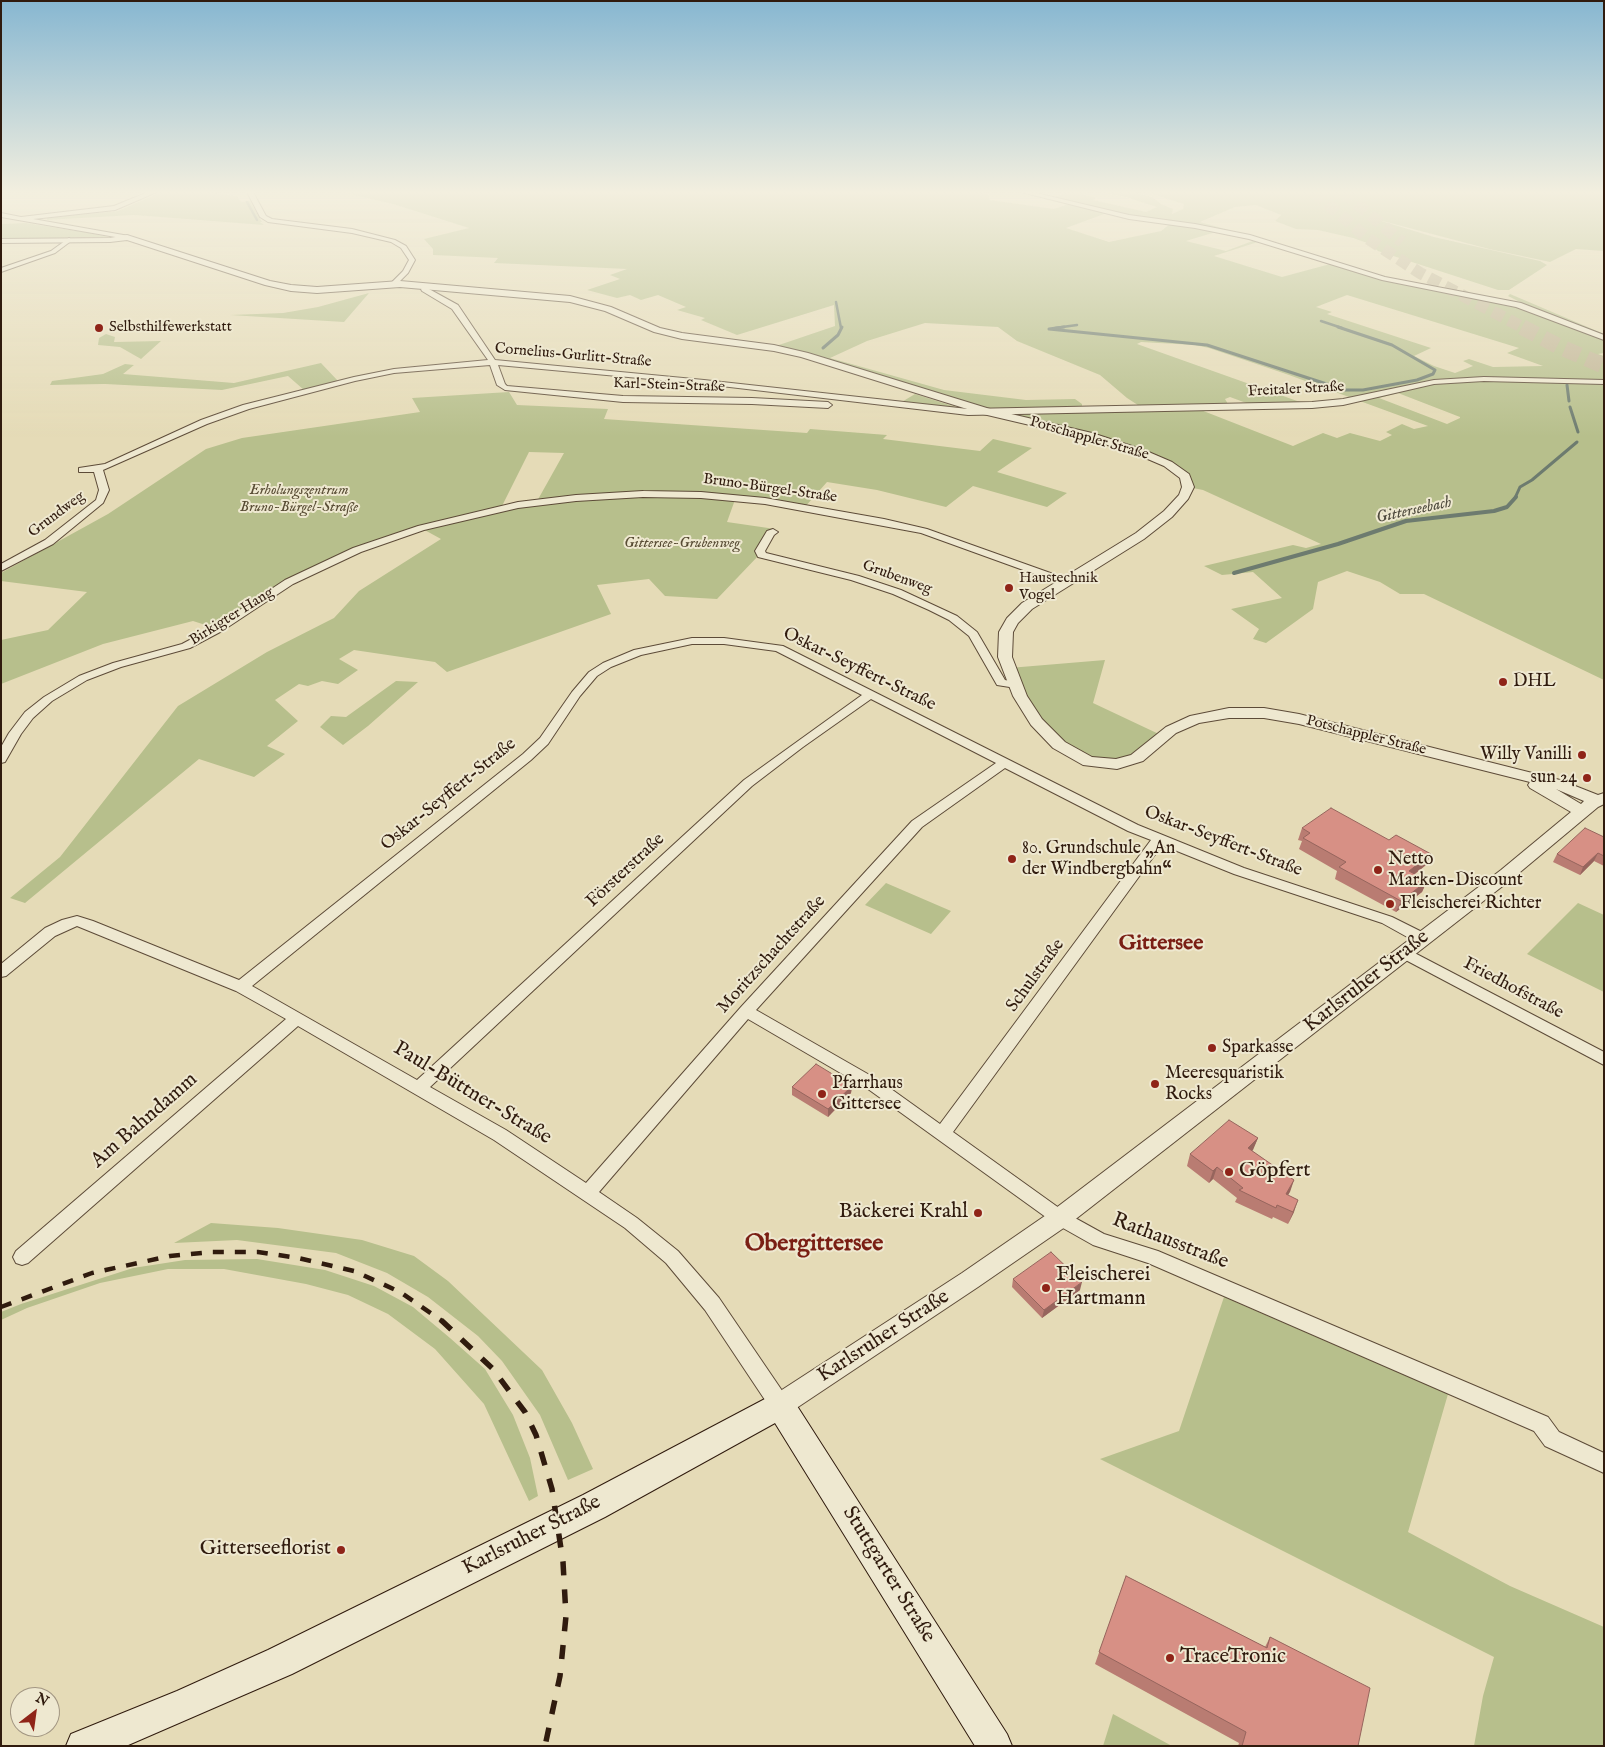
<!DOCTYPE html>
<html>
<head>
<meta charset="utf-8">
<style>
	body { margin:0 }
	#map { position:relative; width:1605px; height:1747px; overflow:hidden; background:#e5dbb7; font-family:"IM FELL English",serif }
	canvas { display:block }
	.frame { position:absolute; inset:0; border:2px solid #301b0e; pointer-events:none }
	.north { position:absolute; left:10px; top:1687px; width:50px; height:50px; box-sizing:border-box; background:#eee8d0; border:1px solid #a29682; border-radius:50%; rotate:30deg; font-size:14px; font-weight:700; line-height:20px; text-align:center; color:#301b0e }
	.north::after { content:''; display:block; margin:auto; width:18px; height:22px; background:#8f2418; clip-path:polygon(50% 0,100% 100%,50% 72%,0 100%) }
</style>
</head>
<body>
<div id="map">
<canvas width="1605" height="1747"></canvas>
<div class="frame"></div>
<div class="north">N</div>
</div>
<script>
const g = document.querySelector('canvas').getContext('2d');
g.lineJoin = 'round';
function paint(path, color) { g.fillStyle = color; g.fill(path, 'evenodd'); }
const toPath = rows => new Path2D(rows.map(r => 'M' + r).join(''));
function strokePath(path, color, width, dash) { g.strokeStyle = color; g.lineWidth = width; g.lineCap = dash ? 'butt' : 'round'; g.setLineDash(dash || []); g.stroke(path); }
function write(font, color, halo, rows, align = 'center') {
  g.font = font + ' "IM FELL English",serif'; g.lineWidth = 4; g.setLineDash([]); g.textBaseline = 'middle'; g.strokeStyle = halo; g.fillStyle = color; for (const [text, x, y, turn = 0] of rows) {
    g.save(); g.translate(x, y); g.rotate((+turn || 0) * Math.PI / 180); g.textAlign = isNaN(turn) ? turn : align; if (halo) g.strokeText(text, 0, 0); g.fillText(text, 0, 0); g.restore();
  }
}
paint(toPath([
	[161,192,206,192,237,196,241,202,250,201,262,222,260,222,264,225,134,215,47,220,47,218,55,217,118,211],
	[341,192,977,192,989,195,990,200,1054,209,1069,204,1107,213,1066,228,1109,242,1161,231,1170,224,1197,227,1261,241,1214,256,1282,277,1330,264,1395,282,1495,300,1532,310,1604,339,1604,353,1598,354,1604,356,1604,680,1424,594,1400,594,1380,582,1347,571,1318,582,1313,609,1266,643,1253,639,1259,629,1231,609,1282,598,1253,572,1222,575,1204,566,1293,545,1306,548,1321,544,1203,490,1188,487,1185,476,1168,464,1102,440,987,412,864,373,774,348,776,346,835,326,834,305,737,335,701,320,705,318,677,310,686,307,658,295,641,300,630,295,617,298,587,290,620,279,610,275,627,269,494,263,498,258,433,255,433,249,424,239,469,228,393,204],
	[1219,231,1247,237,1255,240,1226,251,1186,241],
	[1347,295,1519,348,1507,353,1543,366,1493,367,1469,359,1463,361,1473,366,1455,373,1434,366,1414,356,1431,348,1327,314,1332,312,1316,307],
	[925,323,998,327,1017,341,1100,375,1127,398,1144,409,1082,409,1082,404,1075,399,1026,400,944,390,830,358,867,341],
	[1141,342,1195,345,1209,348,1289,375,1428,426,1414,429,1402,424,1386,432,1392,435,1380,441,1350,433,1337,438,1323,433,1293,446,1188,405,1228,404,1225,399,1230,397,1249,404,1300,402,1137,344],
	[1398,393,1460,417,1460,418,1447,424,1379,398],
	[1069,192,1089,192,1084,195,1097,198,1093,200,1146,212,1157,207,1126,197,1099,192,1133,192,1152,197,1161,204,1173,209,1172,214,1183,209,1184,204,1145,192,1604,192,1604,251,1576,249,1550,262,1489,249,1375,219,1434,237,1540,261,1547,265,1509,290,1498,290,1378,251,1370,244,1353,238,1318,230,1296,229,1275,221,1281,215,1256,205,1235,207,1200,222,1240,233,1142,219,1053,197],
	[26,223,84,232,109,237,1,239,1,224],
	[369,293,344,322,230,315,283,313,318,307],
	[1510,294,1604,334,1604,337,1522,305,1522,303,1508,296],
	[106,334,115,337,114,342,161,341,141,359,120,347,98,345,99,338],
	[321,363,338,381,304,390,288,376,222,390,105,384,50,385,52,381,103,374,125,364,134,365,123,374,234,383],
	[509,392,517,405,608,409,604,419,807,433,810,429,887,435,883,439,980,451,993,439,1032,448,997,472,1067,493,1047,507,973,486,946,507,877,490,827,482,804,508,736,497,727,522,775,529,760,554,717,599,665,596,649,579,597,585,611,614,447,672,435,662,354,650,339,659,358,670,338,684,322,681,308,686,299,684,275,700,298,721,267,746,285,754,254,777,199,759,25,903,10,898,60,857,178,706,267,652,334,618,359,591,441,539,421,528,311,570,218,629,193,621,103,644,1,684,1,640,48,630,87,592,1,581,1,573,108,514,206,449,242,438,420,412,412,398],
	[529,452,564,453,536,503,501,508],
	[915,394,956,407,958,408,900,403],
	[1105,660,1093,703,1163,736,1137,758,1098,764,1046,732,1009,668],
	[396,681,418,682,368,726,343,745,320,727,331,716,346,717],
	[886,883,951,911,931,934,865,905],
	[1578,903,1604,915,1604,992,1527,954],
	[211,1223,278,1228,362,1240,414,1256,448,1281,542,1370,572,1423,593,1469,568,1480,540,1415,502,1361,478,1336,428,1297,387,1273,336,1253,237,1240,174,1243],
	[257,1259,325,1270,374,1286,413,1307,450,1338,485,1369,513,1415,530,1458,538,1496,529,1501,484,1404,435,1349,388,1314,348,1295,306,1284,224,1269,168,1269,100,1283,27,1308,1,1320,1,1312,21,1304,133,1268,185,1260],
	[1224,1297,1448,1394,1408,1532,1510,1586,1604,1627,1604,1746,1474,1746,1483,1696,1494,1657,1100,1459,1179,1431],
	[1113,1714,1172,1746,1103,1746]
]), '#b7bf8c');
strokePath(toPath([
	[247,202,257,220],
	[836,302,841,328],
	[1321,321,1342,328],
	[1055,328,1077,325]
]), '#6d7b6f', 2.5);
strokePath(toPath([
	[1064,327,1049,329,1207,345,1345,390,1363,390,1417,380,1433,374,1435,370,1392,345,1338,327],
	[823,348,838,335,842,327],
	[1567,385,1569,401],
	[1570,407,1578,432],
	[1515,498,1520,487,1532,480,1577,442]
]), '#6d7b6f', 3);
strokePath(toPath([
	[1234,573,1338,544,1406,521,1494,511,1507,507,1516,497]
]), '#6d7b6f', 4);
strokePath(toPath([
	[1314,192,1367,238,1420,273,1524,328],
	[1343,192,1402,242]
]), '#c1b595', 12, [12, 6]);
strokePath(toPath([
	[1522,327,1558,346,1604,366]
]), '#c1b595', 16, [16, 8]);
const minor = toPath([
	[148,192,157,192,115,210,33,219,129,236,130,237,127,239,1,217,1,213,21,217,114,206,148,192],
	[247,192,253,192,266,216,272,219,352,229,395,240,406,246,415,260,408,273,396,285,392,285,390,284,403,271,409,260,401,248,391,242,352,233,268,222,260,217,247,192],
	[1021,192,1032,192,1129,215,1195,224,1250,235,1385,277,1521,303,1604,335,1604,340,1516,307,1382,280,1249,239,1195,228,1129,219,1021,192],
	[69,238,72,240,71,241,55,253,1,272,1,268,51,251,69,238],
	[426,285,430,285,429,289,458,305,495,360,704,380,968,409,1312,402,1343,399,1434,380,1484,377,1604,380,1604,384,1484,381,1434,384,1343,405,1312,408,968,415,704,384,498,365,505,384,507,386,623,396,752,398,828,402,832,405,828,408,752,404,623,402,505,390,497,385,490,365,394,373,355,381,249,409,207,424,103,470,109,490,103,503,53,544,1,571,1,564,45,540,96,500,99,490,94,472,79,472,79,468,105,464,201,420,243,405,354,377,394,369,488,360,452,309,422,291,421,289,426,285],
	[643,491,701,492,765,498,884,519,927,529,1070,580,1071,582,1070,584,1062,584,921,533,765,504,701,498,643,497,576,501,518,508,424,530,361,552,293,584,222,631,190,648,121,667,87,680,52,701,33,718,21,734,5,762,1,763,1,747,9,733,25,712,44,697,79,676,113,663,182,644,214,627,285,580,353,548,418,526,518,502,576,495,643,491],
	[773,529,778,532,774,535,765,551,766,553,859,576,901,590,957,616,977,632,1005,680,1020,683,1022,685,1016,688,997,685,969,636,949,620,929,610,893,594,851,580,758,557,755,551,767,531,773,529],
	[692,638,724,638,783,646,1138,825,1244,868,1392,917,1428,935,1430,939,1428,943,1418,943,1382,923,1234,874,1162,845,953,1132,1066,1213,1104,1234,1158,1251,1548,1417,1559,1432,1604,1453,1604,1473,1545,1446,1534,1431,1148,1263,1093,1245,1054,1223,868,1089,748,1019,599,1192,637,1218,678,1251,719,1298,787,1398,790,1405,787,1412,780,1414,773,1412,705,1310,666,1263,625,1228,494,1140,298,1026,28,1263,22,1265,16,1263,13,1257,16,1251,286,1019,236,991,77,926,55,936,6,976,1,977,1,964,45,928,62,920,77,916,93,921,239,980,523,754,540,738,572,692,589,672,603,663,634,650,692,638],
	[692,644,724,644,776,651,862,695,744,780,417,1080,252,986,531,760,548,744,580,696,597,676,611,667,641,655,692,644],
	[871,699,996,763,912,821,741,1007,586,1183,506,1130,430,1087,752,786,803,747,871,699],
	[1005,768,1128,831,1151,840,940,1124,880,1081,756,1010,922,827,1005,768],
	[1405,948,1604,1052,1604,1065,1400,957,1398,953,1400,949,1405,948]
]);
const tertiary = toPath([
	[127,235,270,281,291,285,317,287,400,281,570,296,611,307,660,328,682,333,774,345,808,353,990,409,1092,433,1144,450,1172,462,1189,474,1194,487,1188,499,1172,517,1144,539,1032,609,1018,623,1013,632,1012,657,1027,696,1042,719,1065,742,1092,757,1116,759,1131,755,1166,727,1190,716,1229,708,1264,708,1299,714,1560,780,1598,795,1604,793,1604,804,1598,807,1513,878,1068,1225,978,1287,789,1413,780,1417,771,1413,767,1405,771,1397,962,1273,1052,1211,1501,870,1571,812,1530,788,1528,785,1530,782,1299,724,1264,718,1229,718,1199,723,1176,733,1143,761,1117,769,1083,765,1053,748,1031,725,1013,696,998,657,999,632,1007,618,1022,603,1136,533,1164,511,1179,495,1182,487,1180,478,1164,466,1136,454,1085,438,983,414,801,357,774,351,682,339,654,332,605,311,570,302,400,287,317,293,291,291,265,285,127,240,110,242,1,243,1,239,110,238,127,235],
	[1556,789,1584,801,1581,804,1556,789]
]);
const secondary = toPath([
	[780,1391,790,1395,1007,1734,1012,1746,975,1746,775,1423,605,1517,292,1674,126,1746,66,1746,71,1734,177,1691,268,1650,583,1495,780,1391]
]);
strokePath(minor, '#5d4b38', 2);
strokePath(tertiary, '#5d4b38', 2);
strokePath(secondary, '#301b0e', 2);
paint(minor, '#eee8d0');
paint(tertiary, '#eee8d0');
paint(secondary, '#eee8d0');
strokePath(toPath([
	[1,1307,92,1273,170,1256,211,1252,258,1252,298,1258,354,1271,400,1292,442,1321]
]), '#301b0e', 4.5, [11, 11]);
strokePath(toPath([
	[441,1320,492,1368,525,1412,536,1435,552,1489,563,1562,566,1616,560,1676,545,1746]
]), '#301b0e', 5.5, [14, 14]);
paint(toPath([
	[1302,828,1426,865,1415,874,1427,881,1422,892,1396,912,1335,879,1337,871,1299,849,1302,841,1298,840],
	[1604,837,1604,866,1594,861,1580,875,1553,862,1557,854],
	[852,1086,851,1093,828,1117,792,1095,792,1087],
	[1258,1138,1252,1151,1294,1180,1288,1195,1294,1212,1288,1224,1273,1217,1272,1219,1235,1202,1237,1198,1213,1179,1209,1183,1187,1166,1190,1154],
	[1013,1279,1080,1290,1042,1318,1012,1287],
	[1126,1576,1265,1647,1270,1637,1358,1746,1238,1746,1239,1743,1095,1664]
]), '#b97c72');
paint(toPath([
	[1598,853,1594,861,1580,875,1583,867],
	[1431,854,1426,865,1404,882,1409,871],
	[1427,881,1422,892,1396,912,1401,901],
	[852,1086,851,1093,828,1117,828,1109],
	[1258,1138,1253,1150,1244,1159,1248,1148],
	[1217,1167,1213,1179,1209,1183,1213,1171],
	[1294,1180,1290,1192,1281,1206,1286,1194],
	[1298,1200,1294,1212,1288,1224],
	[1082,1282,1080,1290,1042,1318,1044,1310]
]), '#96655d');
const building = toPath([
	[1331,808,1389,840,1396,835,1431,854,1409,871,1427,881,1401,901,1339,867,1346,862,1303,838,1310,833,1302,828,1331,808],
	[1585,828,1604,837,1604,856,1598,853,1583,867,1557,854,1585,828],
	[816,1064,852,1086,828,1109,792,1087,816,1064],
	[1229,1120,1258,1138,1248,1148,1294,1180,1286,1194,1298,1200,1293,1212,1277,1205,1276,1208,1239,1190,1243,1188,1217,1167,1213,1171,1190,1154,1229,1120],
	[1051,1252,1082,1282,1044,1310,1013,1279,1051,1252],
	[1126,1576,1267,1648,1270,1637,1370,1688,1358,1746,1242,1746,1246,1732,1099,1652,1126,1576]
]);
paint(building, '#d79085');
strokePath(building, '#96655d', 1);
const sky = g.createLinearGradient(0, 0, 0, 437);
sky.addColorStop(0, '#87b7d1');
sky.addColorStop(0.44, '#f3efdf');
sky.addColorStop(1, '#f3efdf00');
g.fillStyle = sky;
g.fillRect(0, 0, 1605, 437);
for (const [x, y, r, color] of [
	[99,328,5,"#8f2418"],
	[1009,588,5,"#8f2418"],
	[1503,682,5,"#8f2418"],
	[1582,755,5,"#8f2418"],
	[1587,778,5,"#8f2418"],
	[1012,859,5,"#8f2418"],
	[1378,870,5,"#8f2418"],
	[1390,904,5,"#8f2418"],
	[1212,1048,5,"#8f2418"],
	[1155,1084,5,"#8f2418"],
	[822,1094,5,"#8f2418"],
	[1229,1172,5,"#8f2418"],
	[978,1213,5,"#8f2418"],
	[1046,1288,5,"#8f2418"],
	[341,1550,5,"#8f2418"],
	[1170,1658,5,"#8f2418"]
]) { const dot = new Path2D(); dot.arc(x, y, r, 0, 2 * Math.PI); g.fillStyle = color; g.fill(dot); strokePath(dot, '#eee8d0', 2); }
write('15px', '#301b0e', '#eee8d0', [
	["Selbsthilfewerkstatt",109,328],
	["Haustechnik",1019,579],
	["Vogel",1019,596]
], 'left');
write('15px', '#301b0e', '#eee8d0', [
	["Cornelius-Gurlitt-Straße",573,356,5],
	["Karl-Stein-Straße",669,386,2],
	["Freitaler Straße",1296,390,-3],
	["Potschappler Straße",1089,439,16],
	["Bruno-Bürgel-Straße",770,489,8],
	["Grundweg",57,515,-37],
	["Grubenweg",897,578,20],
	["Birkigter Hang",232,617,-32],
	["Potschappler Straße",1366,736,14]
]);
write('italic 15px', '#584c34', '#eee8d0', [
	["Erholungszentrum",299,491],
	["Bruno-Bürgel-Straße",299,508],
	["Gittersee-Grubenweg",682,544]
]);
write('italic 16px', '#4f4b3e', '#eee8d0', [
	["Gitterseebach",1414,511,-12]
]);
write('18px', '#301b0e', '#eee8d0', [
	["Oskar-Seyffert-Straße",859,670,26],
	["Oskar-Seyffert-Straße",449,795,-39],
	["Oskar-Seyffert-Straße",1223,842,21],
	["Försterstraße",626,871,-43],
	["Moritzschachtstraße",772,955,-48],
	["Schulstraße",1036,976,-54],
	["Friedhofstraße",1513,989,28]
]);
write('18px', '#301b0e', '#eee8d0', [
	["DHL",1513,682],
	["Willy Vanilli",1572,755,"right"],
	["sun 24",1577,778,"right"],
	["80. Grundschule „An",1022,849],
	["der Windbergbahn“",1022,870],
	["Netto",1388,860],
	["Marken-Discount",1388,881],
	["Fleischerei Richter",1400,904],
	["Sparkasse",1222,1048],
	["Meeresquaristik",1165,1074],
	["Rocks",1165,1095],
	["Pfarrhaus",832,1084],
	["Gittersee",832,1105]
], 'left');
write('21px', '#301b0e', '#eee8d0', [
	["Karlsruher Straße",1367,982,-38],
	["Paul-Büttner-Straße",472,1094,31],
	["Am Bahndamm",145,1121,-41],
	["Rathausstraße",1170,1242,21],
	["Karlsruher Straße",884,1337,-33],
	["Karlsruher Straße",532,1536,-27],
	["Stuttgarter Straße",888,1575,58]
]);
write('21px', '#301b0e', '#eee8d0', [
	["Göpfert",1239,1172],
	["Bäckerei Krahl",968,1213,"right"],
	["Fleischerei",1056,1276],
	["Hartmann",1056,1300],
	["Gitterseeflorist",331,1550,"right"],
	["TraceTronic",1180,1658]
], 'left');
write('bold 22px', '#7a1f14', '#eee8d0', [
	["Gittersee",1161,944]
]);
write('bold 24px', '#7a1f14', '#eee8d0', [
	["Obergittersee",814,1245]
]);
</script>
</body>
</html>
